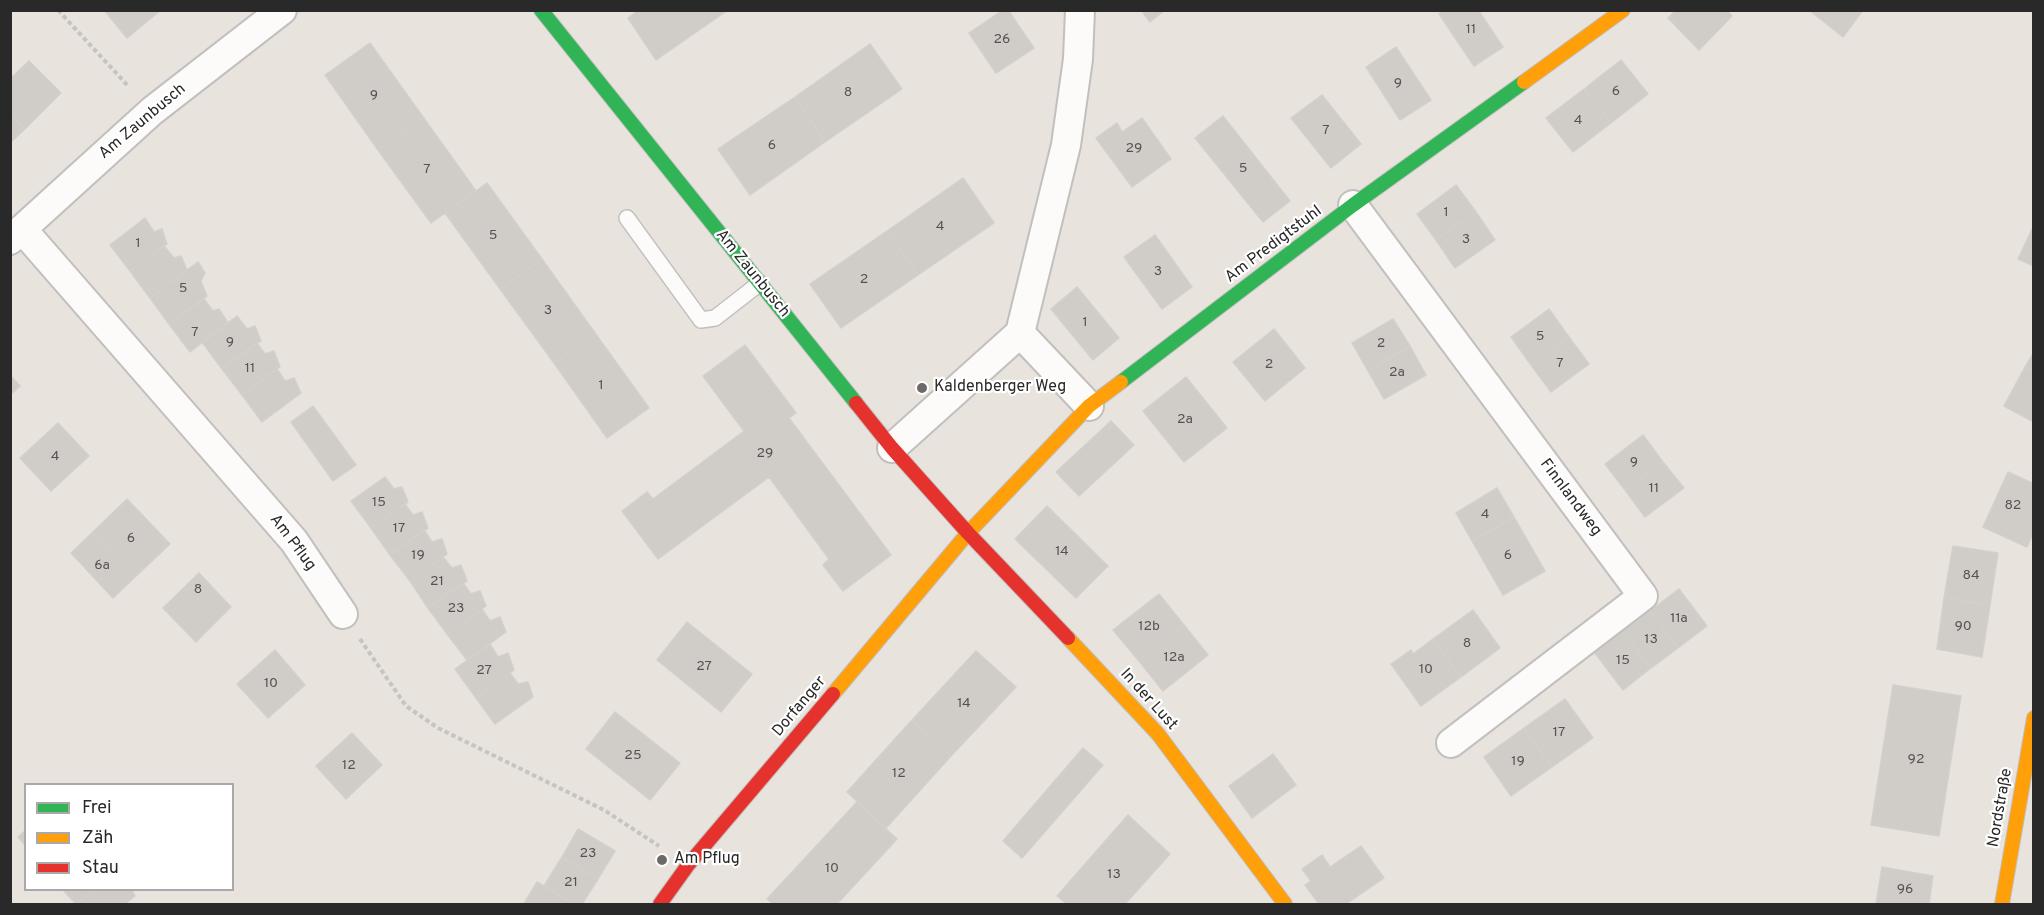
<!DOCTYPE html>
<html>
<head>
<meta charset="utf-8">
<style>
	body { margin:0 }
	#map { position:relative; width:2044px; height:915px; overflow:hidden; background:#e8e3dd; font-family:Overpass,sans-serif }
	canvas { display:block }
	.frame { position:absolute; inset:0; border:12px solid #292929; pointer-events:none }
	.legend { position:absolute; left:24px; top:783px; width:210px; height:108px; box-sizing:border-box; background:#fff; border:2px solid #a9a9a9; margin:0; padding:8px 10px; list-style:none; font-size:18px; color:#292929 }
	.legend li { display:flex; align-items:center; gap:12px; height:30px }
	.legend b { width:30px; border:2px solid #a9a9a9 }
</style>
</head>
<body>
<div id="map">
<canvas width="2044" height="915"></canvas>
<div class="frame"></div>
<ul class="legend">
<li><b style="height:8px;background:#30b455"></b>Frei</li>
<li><b style="height:8px;background:#ff9f0a"></b>Zäh</li>
<li><b style="height:8px;background:#e5322d"></b>Stau</li>
</ul>
</div>
<script>
const g = document.querySelector('canvas').getContext('2d');
g.lineJoin = 'round';
function paint(path, color) { g.fillStyle = color; g.fill(path, 'evenodd'); }
const toPath = rows => new Path2D(rows.map(r => 'M' + r).join(''));
function strokePath(path, color, width, dash) { g.strokeStyle = color; g.lineWidth = width; g.lineCap = dash ? 'butt' : 'round'; g.setLineDash(dash || []); g.stroke(path); }
function write(font, color, halo, rows, align = 'center') {
  g.font = font + ' Overpass,sans-serif'; g.lineWidth = 4.5; g.setLineDash([]); g.textBaseline = 'middle'; g.strokeStyle = halo; g.fillStyle = color; for (const [text, x, y, turn = 0] of rows) {
    g.save(); g.translate(x, y); g.rotate((+turn || 0) * Math.PI / 180); g.textAlign = isNaN(turn) ? turn : align; if (halo) g.strokeText(text, 0, 0); g.fillText(text, 0, 0); g.restore();
  }
}
const building = toPath([
	[104,10,161,10,127,38,104,10],
	[639,10,728,10,656,60,628,18,639,10],
	[1003,10,1008,10,1034,48,996,73,969,33,1003,10],
	[1141,10,1165,10,1150,22,1141,10],
	[1444,10,1478,10,1503,47,1474,66,1439,14,1444,10],
	[1676,10,1727,10,1732,16,1699,50,1668,18,1676,10],
	[1809,10,1863,10,1843,37,1809,10],
	[370,43,423,117,378,150,325,75,370,43],
	[870,44,902,89,825,142,795,97,870,44],
	[1396,47,1431,100,1400,120,1366,67,1396,47],
	[1621,60,1648,94,1611,123,1584,89,1621,60],
	[29,61,61,93,25,129,10,114,10,79,29,61],
	[1584,89,1611,123,1573,152,1546,118,1584,89],
	[1322,95,1361,144,1331,168,1291,118,1322,95],
	[795,97,825,142,750,195,718,149,795,97],
	[10,114,25,129,10,143,10,114],
	[1223,116,1290,201,1263,222,1195,138,1223,116],
	[423,117,476,191,431,223,378,150,423,117],
	[1142,118,1171,159,1132,187,1096,138,1117,123,1122,132,1142,118],
	[963,178,994,223,918,275,887,231,963,178],
	[487,183,542,259,500,289,445,213,487,183],
	[1456,185,1476,212,1436,240,1417,214,1456,185],
	[1476,212,1495,240,1455,268,1436,240,1476,212],
	[145,218,154,232,162,229,167,244,130,271,110,245,145,218],
	[2034,225,2034,266,2018,259,2034,225],
	[887,231,918,275,841,328,810,284,887,231],
	[1155,235,1192,287,1162,309,1124,257,1155,235],
	[164,246,174,258,181,256,187,270,150,298,130,271,164,246],
	[542,259,595,333,554,363,500,289,542,259],
	[198,262,205,273,201,281,207,296,169,324,150,298,198,262],
	[1077,287,1119,338,1093,360,1051,309,1077,287],
	[204,299,213,311,219,309,228,323,190,352,169,324,204,299],
	[1549,309,1569,337,1531,365,1511,337,1549,309],
	[237,316,247,329,255,326,261,341,222,369,202,342,237,316],
	[1393,319,1410,346,1368,371,1352,343,1393,319],
	[1274,329,1305,368,1265,401,1233,362,1274,329],
	[595,333,649,408,607,438,554,363,595,333],
	[1569,337,1589,364,1551,392,1531,365,1569,337],
	[257,343,265,354,274,351,280,367,242,395,222,369,257,343],
	[745,345,796,413,789,418,891,555,843,591,823,565,829,559,769,477,658,559,622,511,647,492,653,499,744,431,703,376,745,345],
	[1410,346,1426,375,1384,399,1368,371,1410,346],
	[2034,352,2034,371,2025,367,2034,352],
	[2025,367,2034,371,2034,422,2004,406,2025,367],
	[277,369,285,381,294,378,301,393,262,422,242,395,277,369],
	[10,375,20,386,10,395,10,375],
	[1186,377,1227,428,1184,462,1143,411,1186,377],
	[313,406,356,465,333,481,291,422,313,406],
	[1111,421,1134,445,1079,496,1056,472,1111,421],
	[58,423,89,456,51,491,20,458,58,423],
	[1643,435,1663,462,1625,490,1605,464,1643,435],
	[1663,462,1684,488,1645,517,1625,490,1663,462],
	[2008,472,2034,484,2034,532,2027,547,1983,527,2008,472],
	[385,477,394,489,402,487,408,502,371,528,351,501,385,477],
	[1497,488,1514,517,1472,541,1456,513,1497,488],
	[127,499,170,544,134,578,92,533,127,499],
	[405,504,413,515,422,512,428,528,390,555,371,528,405,504],
	[1047,506,1108,566,1076,598,1015,539,1047,506],
	[1514,517,1545,571,1503,595,1472,541,1514,517],
	[424,530,432,542,442,539,447,554,410,581,390,555,424,530],
	[92,533,134,578,113,598,71,553,92,533],
	[1953,546,1998,553,1990,605,1944,598,1953,546],
	[443,557,452,568,461,565,467,581,428,608,410,581,443,557],
	[199,573,231,607,196,642,163,608,199,573],
	[463,583,471,594,480,591,486,606,447,634,428,608,463,583],
	[1679,589,1707,626,1678,648,1650,611,1679,589],
	[1159,594,1184,625,1139,661,1113,630,1159,594],
	[1944,598,1990,605,1982,657,1937,649,1944,598],
	[482,609,490,621,500,617,506,632,467,660,447,634,482,609],
	[1473,610,1500,648,1461,677,1433,639,1473,610],
	[1650,611,1678,648,1651,668,1623,632,1650,611],
	[687,622,752,674,721,712,657,660,687,622],
	[1184,625,1208,655,1163,691,1139,661,1184,625],
	[1623,632,1651,668,1623,690,1595,653,1623,632],
	[1433,639,1461,677,1421,706,1391,664,1411,650,1413,654,1433,639],
	[490,644,498,657,508,653,514,670,476,698,455,669,490,644],
	[275,650,305,685,268,718,237,684,275,650],
	[976,651,1016,687,951,756,912,720,976,651],
	[510,673,518,684,528,682,533,697,495,724,476,698,510,673],
	[1893,685,1961,696,1939,836,1871,825,1893,685],
	[1565,699,1593,738,1552,767,1524,728,1565,699],
	[615,712,680,763,650,800,586,749,615,712],
	[912,720,951,756,886,828,847,792,912,720],
	[1524,728,1552,767,1511,796,1484,757,1524,728],
	[352,733,382,765,346,799,316,766,352,733],
	[1083,748,1103,765,1022,858,1003,841,1083,748],
	[1273,754,1296,785,1252,818,1229,786,1273,754],
	[857,802,897,839,837,904,773,904,767,899,857,802],
	[1128,815,1170,854,1125,904,1067,904,1057,896,1128,815],
	[578,829,615,851,598,879,562,857,578,829],
	[26,830,26,846,18,837,26,830],
	[1361,846,1384,878,1346,904,1319,904,1305,885,1311,881,1302,869,1322,855,1330,867,1361,846],
	[562,857,598,879,582,904,574,904,544,886,562,857],
	[1882,867,1933,876,1929,904,1876,904,1882,867],
	[537,882,544,886,574,904,524,904,537,882],
	[63,890,94,890,76,904,63,890],
	[94,890,132,890,135,896,125,904,77,904,94,890]
]);
paint(building, '#d0cdc9');
strokePath(building, '#d3cfca', 1.5);
const lane = toPath([
	[627,218,701,320,715,318,760,283]
]);
const street = toPath([
	[1353,205,1643,596,1451,743],
	[22,229,294,541,343,614],
	[10,240,152,111,282,10],
	[1020,333,1089,406],
	[892,448,1020,333,1066,145,1078,59,1080,10]
]);
const fast = toPath([
	[541,10,856,403],
	[1121,382,1353,205,1524,82]
]);
const slow = toPath([
	[1524,82,1623,10],
	[1068,638,1158,734,1285,904],
	[833,694,968,533,1089,406,1121,382],
	[2002,904,2034,718]
]);
const jam = toPath([
	[856,403,892,448,968,533,1068,638],
	[660,904,688,865,833,694]
]);
strokePath(lane, '#c1bfbf', 18);
strokePath(street, '#c1bfbf', 32);
strokePath(fast, '#c1bfbf', 16);
strokePath(slow, '#c1bfbf', 16);
strokePath(jam, '#c1bfbf', 16);
strokePath(toPath([
	[58,10,129,87],
	[360,639,406,706,438,728,604,810,659,846]
]), '#c4c4c3', 4, [4.5, 3]);
strokePath(lane, '#fcfbfa', 15);
strokePath(street, '#fcfbfa', 28);
strokePath(fast, '#30b455', 14);
strokePath(slow, '#ff9f0a', 14);
strokePath(jam, '#e5322d', 14);
for (const [x, y, r, color] of [
	[922,388,6,"#6c6a68"],
	[662,860,6,"#6c6a68"]
]) { const dot = new Path2D(); dot.arc(x, y, r, 0, 2 * Math.PI); g.fillStyle = color; g.fill(dot); strokePath(dot, '#fff', 2); }
write('14px', '#545352', null, [
	["11",1471,30],
	["26",1002,40],
	["9",1398,84],
	["6",1616,92],
	["8",848,93],
	["9",374,96],
	["4",1578,121],
	["7",1326,131],
	["6",772,146],
	["29",1134,149],
	["5",1243,169],
	["7",427,170],
	["1",1446,213],
	["4",940,227],
	["5",493,236],
	["3",1466,240],
	["1",138,244],
	["3",1158,272],
	["2",864,280],
	["5",183,289],
	["3",548,311],
	["1",1085,323],
	["7",195,333],
	["5",1540,337],
	["9",230,343],
	["2",1381,344],
	["7",1560,364],
	["2",1269,365],
	["11",250,369],
	["2a",1397,373],
	["1",601,386],
	["2a",1185,420],
	["29",765,454],
	["4",55,457],
	["9",1634,463],
	["11",1654,489],
	["15",379,503],
	["82",2013,506],
	["4",1485,515],
	["17",399,529],
	["6",131,539],
	["14",1062,552],
	["19",418,556],
	["6",1508,556],
	["6a",102,566],
	["84",1971,576],
	["21",437,582],
	["8",198,590],
	["23",456,609],
	["11a",1679,619],
	["12b",1149,627],
	["90",1963,627],
	["13",1651,640],
	["8",1467,644],
	["12a",1174,658],
	["15",1623,661],
	["27",704,667],
	["10",1426,670],
	["27",484,671],
	["10",271,684],
	["14",964,704],
	["17",1559,733],
	["25",633,756],
	["92",1916,760],
	["19",1518,762],
	["12",349,766],
	["12",899,774],
	["23",588,854],
	["10",832,869],
	["13",1114,875],
	["21",571,883],
	["96",1905,890]
]);
write('16px', '#292929', '#fff', [
	["Am Zaunbusch",143,122,-40],
	["Am Predigtstuhl",1274,245,-37],
	["Am Zaunbusch",752,274,51],
	["Finnlandweg",1570,498,53],
	["Am Pflug",292,543,53],
	["In der Lust",1148,700,48],
	["Dorfanger",800,707,-50],
	["Nordstraße",2001,808,-80]
]);
write('16px', '#292929', '#fff', [
	["Kaldenberger Weg",934,388],
	["Am Pflug",674,860]
], 'left');
</script>
</body>
</html>
